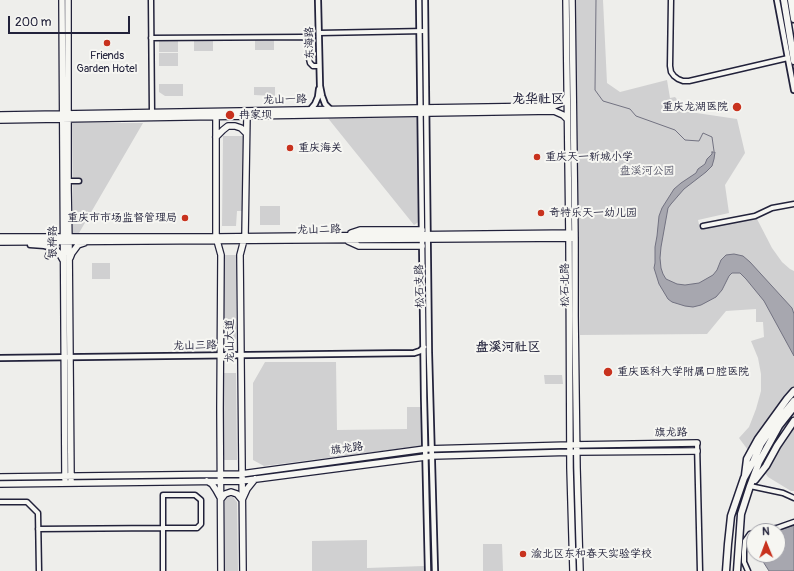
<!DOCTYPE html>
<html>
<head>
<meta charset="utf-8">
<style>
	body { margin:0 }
	#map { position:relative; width:794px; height:571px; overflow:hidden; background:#eeeeeb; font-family:Pangolin,sans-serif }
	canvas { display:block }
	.north { position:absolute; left:746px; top:523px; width:40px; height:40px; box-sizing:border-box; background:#f6f6f2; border:1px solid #a1a1a9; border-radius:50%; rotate:359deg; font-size:11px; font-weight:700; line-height:16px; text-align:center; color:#22223b }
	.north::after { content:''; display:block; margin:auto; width:14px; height:18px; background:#c8321e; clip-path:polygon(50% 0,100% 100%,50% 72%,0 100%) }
	.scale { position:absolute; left:8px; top:16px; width:122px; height:18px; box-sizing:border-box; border:2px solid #22223b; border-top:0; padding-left:5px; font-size:12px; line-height:14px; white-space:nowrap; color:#22223b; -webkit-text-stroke:3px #f6f6f2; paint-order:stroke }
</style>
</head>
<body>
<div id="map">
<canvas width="794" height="571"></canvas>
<div class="north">N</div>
<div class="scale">200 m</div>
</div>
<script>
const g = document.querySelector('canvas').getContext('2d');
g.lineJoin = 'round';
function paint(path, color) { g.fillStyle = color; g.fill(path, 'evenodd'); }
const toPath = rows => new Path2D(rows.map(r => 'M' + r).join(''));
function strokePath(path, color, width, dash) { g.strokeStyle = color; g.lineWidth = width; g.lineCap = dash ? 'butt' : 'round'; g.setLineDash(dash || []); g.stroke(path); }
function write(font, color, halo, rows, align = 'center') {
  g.font = font + ' Pangolin,"LXGW WenKai TC",sans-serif'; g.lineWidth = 4; g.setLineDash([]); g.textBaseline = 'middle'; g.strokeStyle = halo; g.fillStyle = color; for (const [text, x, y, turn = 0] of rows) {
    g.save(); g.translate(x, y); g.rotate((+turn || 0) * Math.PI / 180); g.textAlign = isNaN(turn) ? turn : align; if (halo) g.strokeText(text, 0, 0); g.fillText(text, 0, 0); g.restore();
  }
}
paint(toPath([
	[575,0,603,0,607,83,620,92,667,80,670,98,675,97,680,103,683,111,737,119,745,153,725,185,729,213,698,220,700,229,757,219,772,248,782,262,790,269,794,271,794,491,791,491,768,477,739,438,749,427,756,409,761,391,761,374,758,358,751,341,764,337,763,322,756,322,756,309,726,311,707,334,580,335],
	[213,40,213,51,194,51,194,41],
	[255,40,274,40,274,50,255,50],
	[159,41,178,41,178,52,159,52],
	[159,53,178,53,178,66,159,66],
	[159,84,183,84,183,96,165,96,159,92],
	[254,87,275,87,275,96,254,95],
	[419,115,420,221,414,225,327,117],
	[72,123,143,123,79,233,73,233],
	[223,136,243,136,242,211,237,211,236,226,222,226],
	[260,206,270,206,270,225,260,225],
	[270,206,280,206,280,225,270,225],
	[224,255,236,255,236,339,224,339],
	[92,263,110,263,110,279,92,279],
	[265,362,336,362,337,430,407,429,407,407,421,407,422,446,264,466,253,460,253,383],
	[223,373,236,373,237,460,224,460],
	[544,375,562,375,563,384,545,384],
	[228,497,233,497,237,502,238,571,225,571,225,501],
	[367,540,367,568,424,566,424,571,312,571,312,541],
	[483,544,502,544,503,571,483,571]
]), '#d0d0d1');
const water = toPath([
	[712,152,715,152,714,159,712,166,706,172,684,189,671,204,668,208,661,247,660,258,661,268,663,274,666,279,677,284,685,285,699,283,713,275,717,270,721,260,726,255,734,254,743,256,750,262,792,308,794,314,794,356,764,301,746,279,740,273,732,273,729,276,722,290,716,297,701,305,693,307,685,306,672,302,668,299,659,284,654,268,655,263,655,247,657,236,659,216,662,208,674,189,681,183,696,173,698,169,705,164,707,159,712,154,712,152],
	[794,525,794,571,769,571,762,560,761,555,778,555,778,531,777,531,794,525]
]);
paint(water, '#a7a7af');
strokePath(water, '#727281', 1);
strokePath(toPath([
	[596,0,595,90,603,101,630,109,636,116,675,130,685,140,699,141,703,133,712,137,714,151]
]), '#727281', 1);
const minor = toPath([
	[151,0,152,113],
	[671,0,670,66,671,72,674,76,678,79,683,81,689,81,788,58],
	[319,33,425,31],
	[151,38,303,37,307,38,309,42,309,59,310,63,313,66,319,66],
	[68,181,79,181],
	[703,226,755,216,772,208,794,204],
	[30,242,30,245,44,246,48,247,50,251,48,256],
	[697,443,700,571],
	[750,486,783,493,794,498],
	[0,502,27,502,38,513,39,571],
	[38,529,163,528,197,528,201,524,201,500,195,495,163,495,163,571],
	[760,531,777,528,794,522],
	[748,571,744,562,744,552,745,541,750,534,754,533]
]);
const tertiary = toPath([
	[318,0,320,86,322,96,325,104,330,109],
	[419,0,424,398,428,571],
	[425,0,429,353,435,571],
	[777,0,794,90],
	[310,110,315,104,318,97,319,89],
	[0,358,414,353,420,351,424,347]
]);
const secondary = toPath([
	[62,0,65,479],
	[68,0,68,189,69,242,71,479],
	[566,0,569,238,570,468,573,571],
	[572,0,575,238,575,316,577,468,580,571],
	[216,114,216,237,221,255,220,408,221,571],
	[0,115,420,108,554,106,559,104,563,102,567,96],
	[0,120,554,111,563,115,567,119],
	[216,137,223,130,228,126,235,126,241,128,246,133],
	[351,233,360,230,422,230],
	[0,237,216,237,575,233],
	[348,241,359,246,422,246],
	[0,242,575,238],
	[45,243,52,246,59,253,63,260],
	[70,258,72,253,78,245,84,243],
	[0,477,241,474,425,449,570,445,697,443],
	[207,481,212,484,216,490,221,499,225,494,231,492,237,494,242,500,247,489,255,479],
	[0,484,241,481,433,456,577,452,697,451],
	[243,571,240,255,245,236,247,114]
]);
const primary = toPath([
	[784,0,794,61],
	[791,0,794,19],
	[745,475,747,459,758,439,787,399,794,391],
	[755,480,766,466,777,446,794,421],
	[726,571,728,544,731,516,744,478,753,462,761,444,772,428,794,401],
	[737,571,741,514,750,486,759,462,779,426,794,407]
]);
strokePath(minor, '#22223b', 7);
strokePath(tertiary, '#22223b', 8);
strokePath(secondary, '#22223b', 8);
strokePath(primary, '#22223b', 9);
strokePath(minor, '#f6f6f2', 4);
strokePath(tertiary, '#f6f6f2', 4.5);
strokePath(secondary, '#f6f6f2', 5.5);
strokePath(primary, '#f6f6f2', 6);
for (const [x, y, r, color] of [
	[107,43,4,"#c8321e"],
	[737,107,5,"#c8321e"],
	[230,115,5,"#c8321e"],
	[290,148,4,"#c8321e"],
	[537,157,4,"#c8321e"],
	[541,213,4,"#c8321e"],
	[185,218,4,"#c8321e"],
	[608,372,5,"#c8321e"],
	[523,554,4,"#c8321e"]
]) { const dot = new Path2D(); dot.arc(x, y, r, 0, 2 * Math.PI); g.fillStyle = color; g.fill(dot); strokePath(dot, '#f6f6f2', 1.5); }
write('11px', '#22223b', '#f6f6f2', [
	["东海路",310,43,-91],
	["龙山一路",285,100,-1],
	["龙山二路",319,230,-1],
	["银桦路",53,242,-90],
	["松石北路",565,285,-90],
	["松石支路",420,286,-91],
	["龙山大道",230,341,-90],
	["龙山三路",195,346,-1],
	["旗龙路",671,433,-1],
	["旗龙路",347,449,-8]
]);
write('11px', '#22223b', '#f6f6f2', [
	["Friends",107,56,"center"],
	["Garden Hotel",107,69,"center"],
	["重庆龙湖医院",728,107,"right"],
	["冉家坝",239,115],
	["重庆海关",298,148],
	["重庆天一新城小学",545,157],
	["奇特乐天一幼儿园",549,213],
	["重庆市市场监督管理局",177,218,"right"],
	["重庆医科大学附属口腔医院",617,372],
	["渝北区东和春天实验学校",531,554]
], 'left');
write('11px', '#565668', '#f6f6f2', [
	["盘溪河公园",647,171]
]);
write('bold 13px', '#22223b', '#f6f6f2', [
	["龙华社区",538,100],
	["盘溪河社区",508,348]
]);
</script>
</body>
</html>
